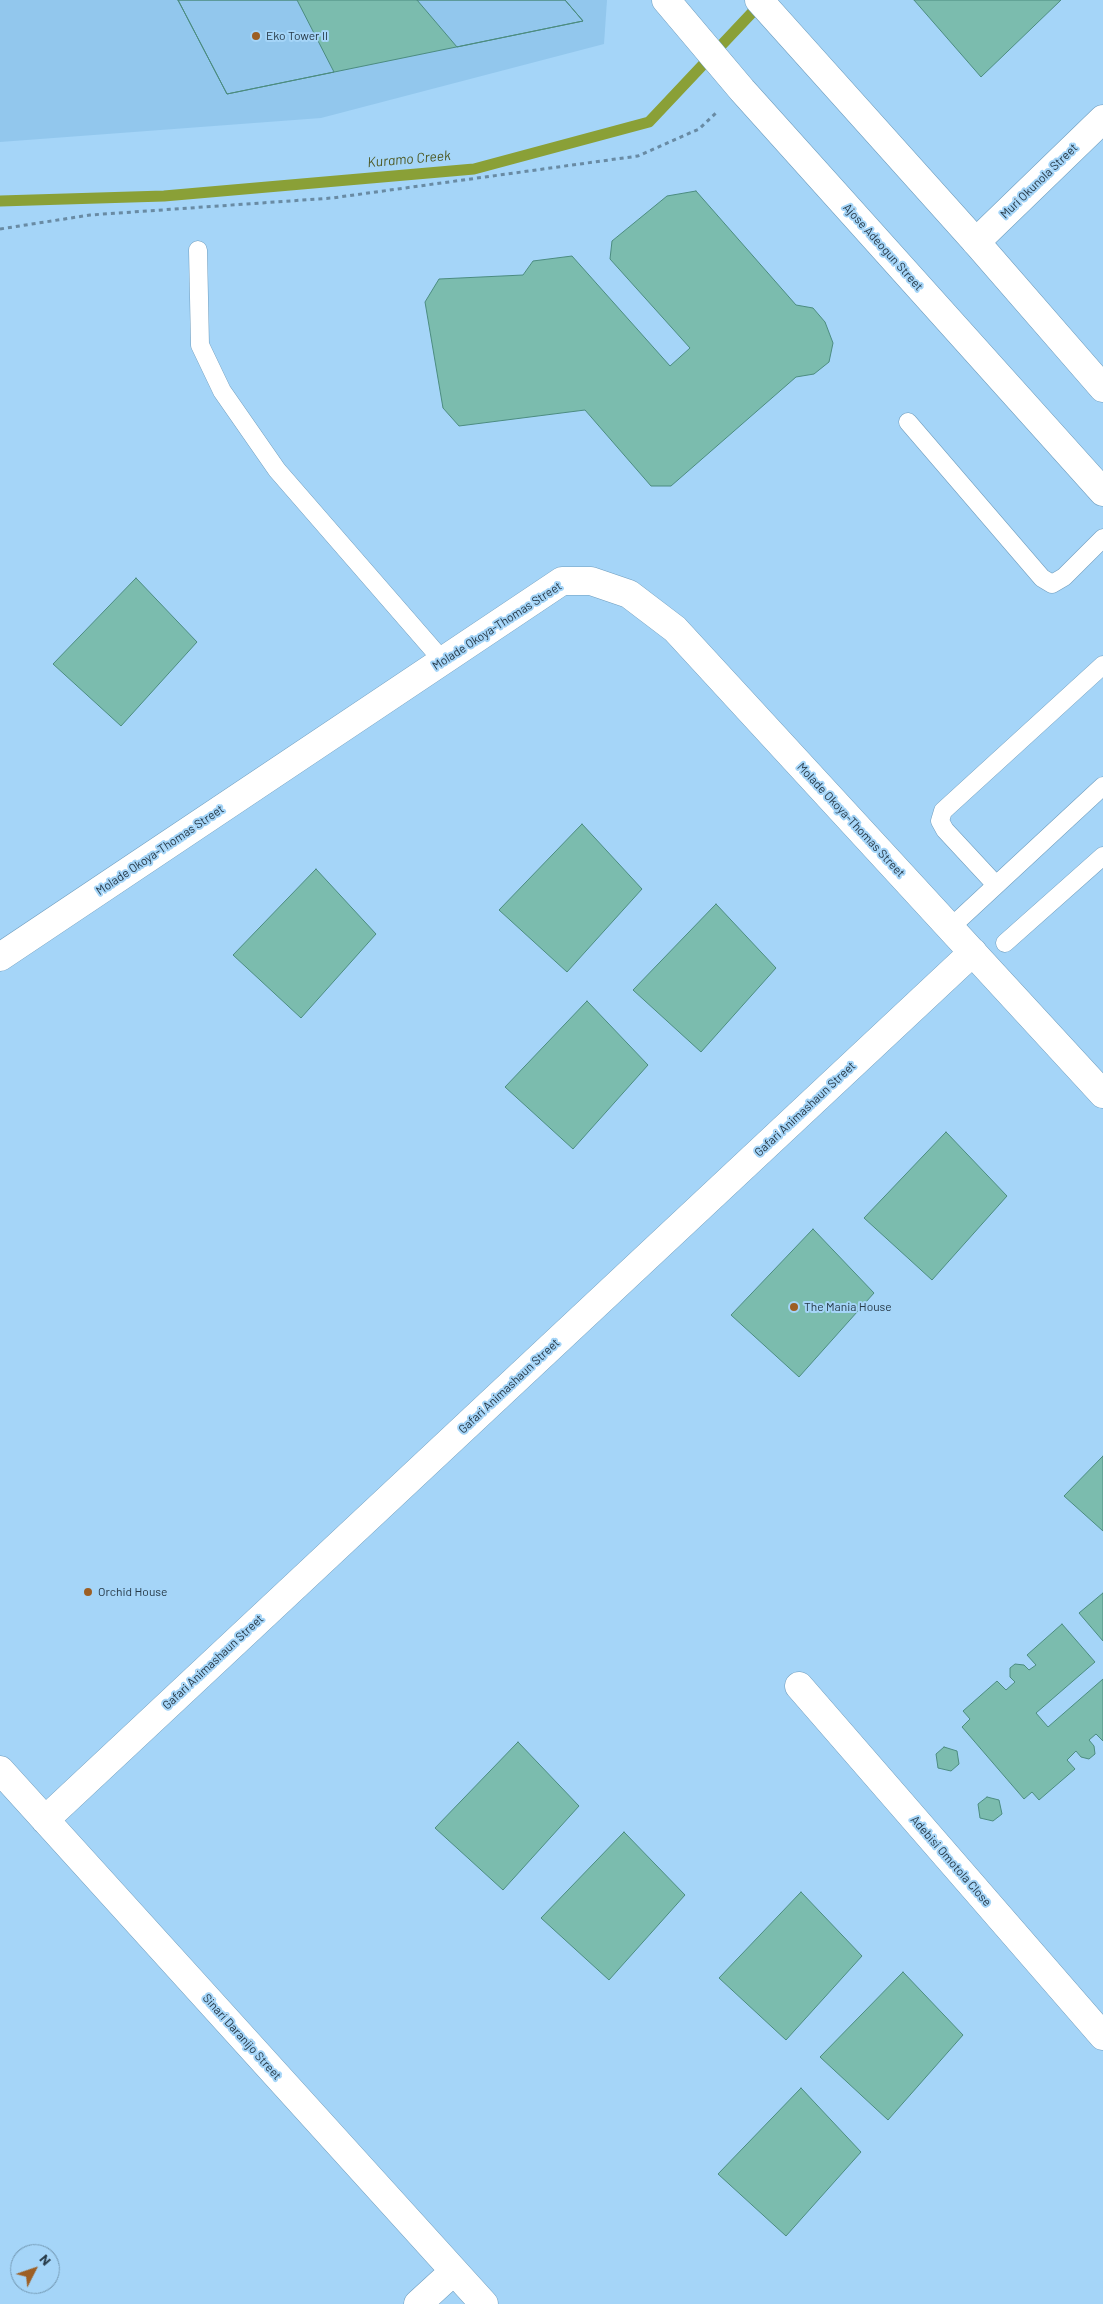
<!DOCTYPE html>
<html>
<head>
<meta charset="utf-8">
<style>
	body { margin:0 }
	#map { position:relative; width:1103px; height:2304px; overflow:hidden; background:#a5d5f8; font-family:Barlow,sans-serif }
	canvas { display:block }
	.north { position:absolute; left:10px; top:2244px; width:50px; height:50px; box-sizing:border-box; background:#a5d5f8; border:1px solid #7297b1; border-radius:50%; rotate:49deg; font-size:14px; font-weight:700; line-height:20px; text-align:center; color:#263947 }
	.north::after { content:''; display:block; margin:auto; width:18px; height:22px; background:#9d5f24; clip-path:polygon(50% 0,100% 100%,50% 72%,0 100%) }
</style>
</head>
<body>
<div id="map">
<canvas width="1103" height="2304"></canvas>
<div class="north">N</div>
</div>
<script>
const g = document.querySelector('canvas').getContext('2d');
g.lineJoin = 'round';
function paint(path, color) { g.fillStyle = color; g.fill(path, 'evenodd'); }
const toPath = rows => new Path2D(rows.map(r => 'M' + r).join(''));
function strokePath(path, color, width, dash) { g.strokeStyle = color; g.lineWidth = width; g.lineCap = dash ? 'butt' : 'round'; g.setLineDash(dash || []); g.stroke(path); }
function write(font, color, halo, rows, align = 'center') {
  g.font = font + ' Barlow,sans-serif'; g.lineWidth = 4; g.setLineDash([]); g.textBaseline = 'middle'; g.strokeStyle = halo; g.fillStyle = color; for (const [text, x, y, turn = 0] of rows) {
    g.save(); g.translate(x, y); g.rotate((+turn || 0) * Math.PI / 180); g.textAlign = isNaN(turn) ? turn : align; if (halo) g.strokeText(text, 0, 0); g.fillText(text, 0, 0); g.restore();
  }
}
paint(toPath([
	[0,0,607,0,604,44,321,118,0,142]
]), '#92c7ed');
strokePath(toPath([
	[0,201,164,196,474,169,649,122,763,1]
]), '#8aa037', 11);
const building = toPath([
	[178,0,565,0,583,21,227,94,178,0],
	[178,0,297,0,334,72,227,94,178,0],
	[417,0,565,0,583,21,457,47,417,0],
	[914,0,1061,0,981,77,914,0],
	[696,191,796,305,813,308,825,322,833,343,829,362,814,374,796,377,671,486,651,486,585,410,459,426,443,408,425,302,439,279,523,275,533,261,572,256,670,366,690,348,610,259,612,241,667,196,696,191],
	[136,578,197,642,121,726,53,664,136,578],
	[582,824,642,889,567,972,499,910,582,824],
	[316,869,376,934,301,1018,233,955,316,869],
	[716,904,776,968,701,1052,633,990,716,904],
	[587,1001,648,1065,573,1149,505,1087,587,1001],
	[946,1132,1007,1196,932,1280,864,1218,946,1132],
	[813,1229,874,1293,799,1377,731,1315,813,1229],
	[1103,1456,1103,1531,1064,1496,1103,1456],
	[1103,1593,1103,1641,1079,1613,1103,1593],
	[1062,1624,1095,1662,1036,1713,1048,1727,1103,1679,1103,1741,1096,1734,1089,1740,1094,1746,1095,1754,1089,1759,1081,1757,1076,1751,1067,1760,1075,1769,1039,1800,1032,1792,1024,1799,962,1727,970,1719,963,1711,997,1681,1006,1690,1015,1682,1010,1677,1010,1668,1015,1664,1024,1665,1029,1670,1036,1665,1027,1655,1062,1624],
	[518,1742,579,1806,503,1890,435,1828,518,1742],
	[944,1747,957,1751,959,1764,951,1771,938,1768,936,1754,944,1747],
	[987,1797,999,1800,1002,1814,993,1821,980,1818,978,1804,987,1797],
	[624,1832,685,1895,609,1980,541,1918,624,1832],
	[801,1892,862,1956,786,2040,719,1978,801,1892],
	[903,1972,963,2035,888,2120,820,2057,903,1972],
	[801,2088,861,2152,786,2236,718,2174,801,2088]
]);
paint(building, '#7bbcae');
strokePath(building, '#4c8c80', 1);
const service = toPath([
	[198,250,200,345,222,391,277,470,443,661],
	[908,422,1042,578,1052,584,1064,577,1103,538],
	[996,885,945,830,940,821,943,811,1103,665],
	[950,928,1103,786],
	[1005,943,1103,856]
]);
const minor = toPath([
	[976,242,1103,119],
	[0,957,562,581,591,581,629,594,675,629,1103,1094],
	[799,1686,1103,2036],
	[0,1770,484,2304],
	[45,1820,973,952],
	[418,2304,454,2271]
]);
const tertiary = toPath([
	[666,0,742,90,1103,492],
	[759,0,976,242,1103,388]
]);
strokePath(service, '#6f9dbe', 19);
strokePath(minor, '#6f9dbe', 29);
strokePath(tertiary, '#6f9dbe', 29);
strokePath(toPath([
	[0,229,90,215,332,198,638,156,699,129,717,112]
]), '#698ba4', 3, [4, 4]);
strokePath(service, '#fff', 18);
strokePath(minor, '#fff', 28);
strokePath(tertiary, '#fff', 28);
for (const [x, y, r, color] of [
	[256,36,5,"#9d5f24"],
	[794,1307,5,"#9d5f24"],
	[88,1592,5,"#9d5f24"]
]) { const dot = new Path2D(); dot.arc(x, y, r, 0, 2 * Math.PI); g.fillStyle = color; g.fill(dot); strokePath(dot, '#a5d5f8', 2); }
write('12px', '#263947', '#a5d5f8', [
	["Eko Tower II",266,36],
	["The Mania House",804,1307],
	["Orchid House",98,1592]
], 'left');
write('12px', '#263947', '#a5d5f8', [
	["Muri Okunola Street",1039,181,-44],
	["Ajose Adeogun Street",883,247,48],
	["Molade Okoya-Thomas Street",497,626,-33],
	["Molade Okoya-Thomas Street",851,820,47],
	["Molade Okoya-Thomas Street",160,850,-34],
	["Gafari Animashaun Street",805,1109,-43],
	["Gafari Animashaun Street",509,1386,-43],
	["Gafari Animashaun Street",213,1662,-43],
	["Adebisi Omotola Close",951,1861,49],
	["Sinari Daranijo Street",242,2037,48]
]);
write('italic 14px', '#4d5924', '#a5d5f8', [
	["Kuramo Creek",409,159,-5]
]);
</script>
</body>
</html>
